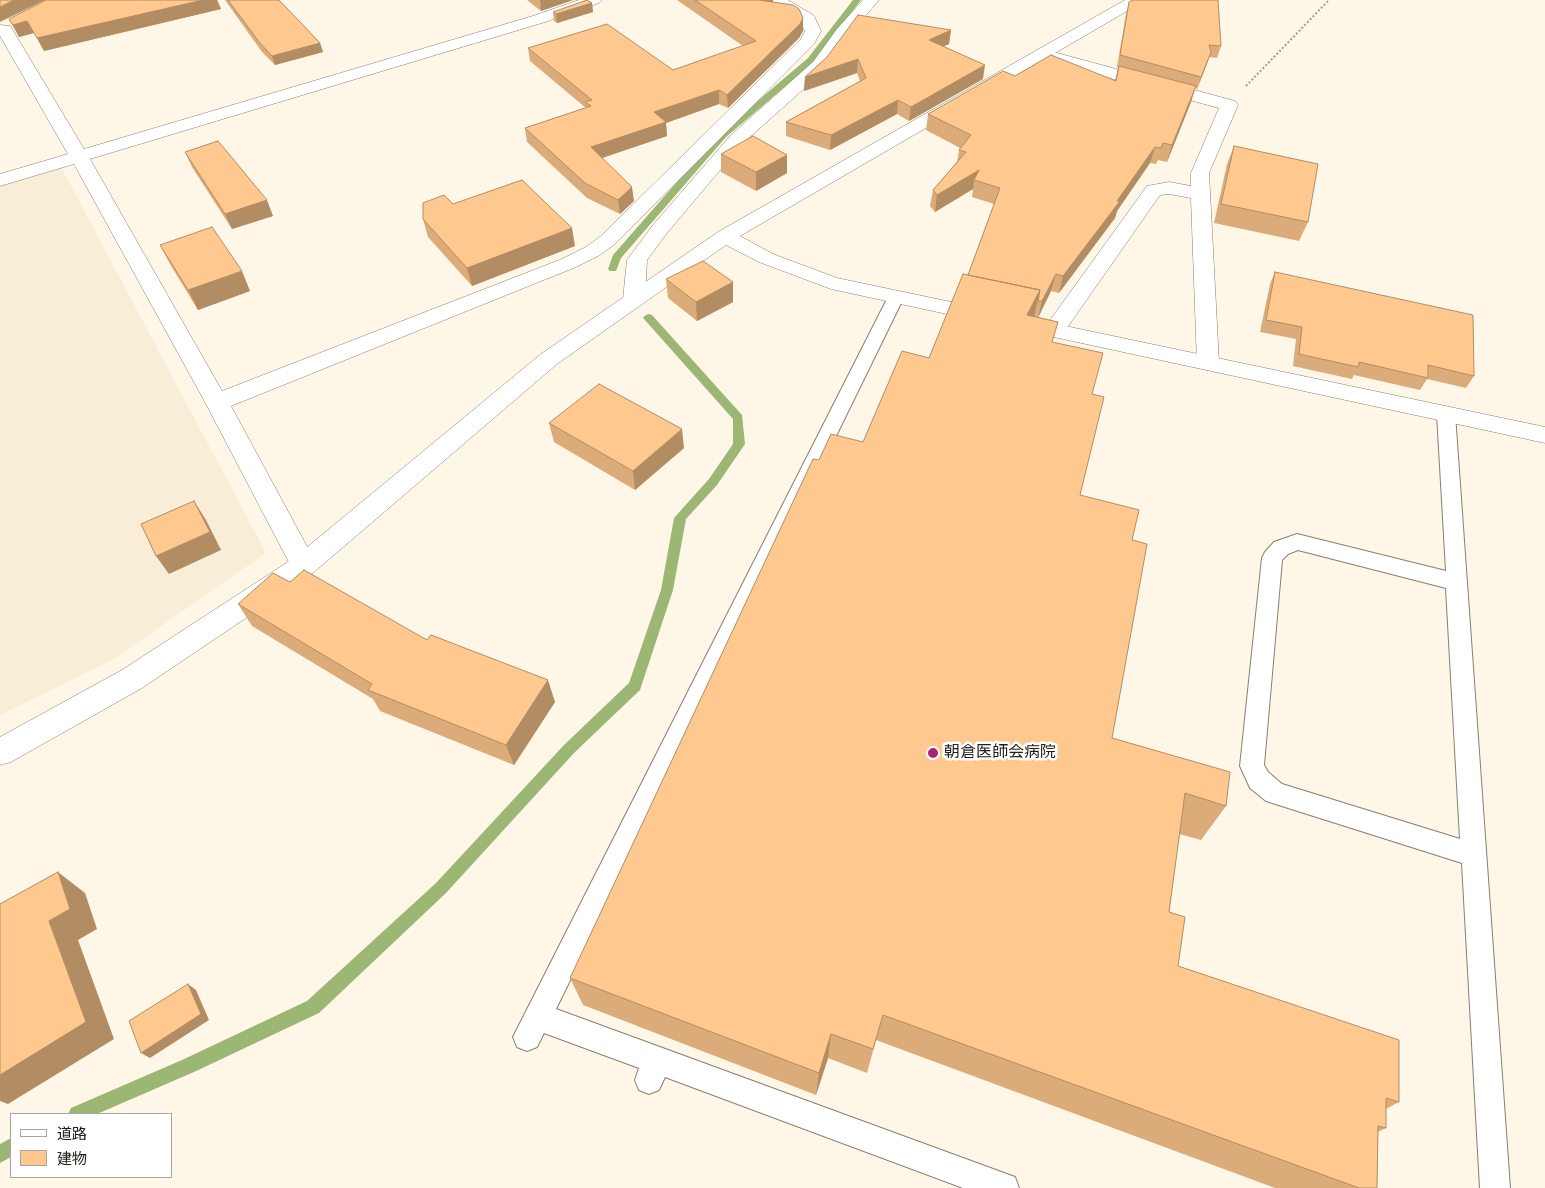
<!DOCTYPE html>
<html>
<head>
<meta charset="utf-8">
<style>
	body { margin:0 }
	#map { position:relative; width:1545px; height:1188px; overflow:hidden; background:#fef7e8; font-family:"Source Serif 4","Noto Sans JP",serif }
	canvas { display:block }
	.legend { position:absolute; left:10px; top:1113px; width:162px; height:65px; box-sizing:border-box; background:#fff; border:1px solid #a7a6a3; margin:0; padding:6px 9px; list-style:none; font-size:15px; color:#22201a }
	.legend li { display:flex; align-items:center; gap:10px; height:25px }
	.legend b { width:25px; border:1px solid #a7a6a3 }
</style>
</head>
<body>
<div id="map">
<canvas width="1545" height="1188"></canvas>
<ul class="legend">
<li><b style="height:6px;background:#fff"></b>道路</li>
<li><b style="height:14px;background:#ffc88e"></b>建物</li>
</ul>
</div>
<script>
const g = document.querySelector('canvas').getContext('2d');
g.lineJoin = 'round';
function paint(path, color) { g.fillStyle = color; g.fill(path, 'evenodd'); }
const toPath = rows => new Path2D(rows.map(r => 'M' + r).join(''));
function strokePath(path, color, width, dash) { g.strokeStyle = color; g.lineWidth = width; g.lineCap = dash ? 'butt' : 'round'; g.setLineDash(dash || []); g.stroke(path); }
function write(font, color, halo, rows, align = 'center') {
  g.font = font + ' "Source Serif 4","Noto Sans JP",serif'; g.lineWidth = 5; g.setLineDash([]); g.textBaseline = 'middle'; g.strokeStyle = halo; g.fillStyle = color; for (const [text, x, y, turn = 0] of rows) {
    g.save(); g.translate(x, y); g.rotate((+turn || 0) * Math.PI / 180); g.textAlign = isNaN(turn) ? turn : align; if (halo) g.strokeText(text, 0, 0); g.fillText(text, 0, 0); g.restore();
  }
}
paint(toPath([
	[60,165,266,553,114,659,0,715,0,183]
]), '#f8eed7');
paint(toPath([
	[853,0,861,0,814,62,726,137,621,258,616,271,610,271,608,269,613,255,720,133,808,58,853,0],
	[648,314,652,315,742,415,745,444,717,485,686,519,673,590,640,690,574,753,446,893,319,1013,194,1072,97,1114,68,1114,71,1108,182,1060,307,1001,436,883,564,745,629,683,661,590,674,518,709,479,733,444,733,419,644,319,643,317,648,314],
	[11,1138,11,1157,0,1163,0,1144,11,1138]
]), '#9cb773');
const lane = toPath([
	[896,292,902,293,904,297,556,1009,1004,1173,1015,1177,1019,1188,963,1188,665,1077,659,1090,649,1094,639,1090,635,1080,639,1068,544,1033,537,1047,527,1051,517,1047,513,1037,888,297,890,293,896,292],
	[1446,408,1453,410,1455,414,1510,1188,1480,1188,1462,863,1266,801,1250,788,1240,766,1262,558,1265,552,1274,542,1297,534,1446,571,1437,414,1439,410,1446,408],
	[1298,550,1446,588,1460,839,1282,784,1268,772,1264,765,1282,560,1288,554,1298,550]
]);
const street = toPath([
	[579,0,602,0,599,3,545,22,90,159,222,391,562,259,586,247,601,236,801,39,805,31,800,21,769,0,788,0,813,15,815,18,821,31,814,44,615,244,600,255,576,267,231,406,317,565,314,572,304,575,294,572,205,402,74,164,0,186,0,174,68,154,0,36,0,25,10,26,12,29,84,149,533,16,579,0],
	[863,0,879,0,849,35,825,70,743,143,667,233,647,260,645,299,642,304,634,306,626,304,623,299,627,260,653,225,731,135,813,62,837,29,863,0],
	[1042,49,1235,101,1238,105,1209,173,1219,363,1216,368,1208,370,1200,368,1197,363,1191,198,1169,194,1160,195,1062,335,1054,337,1046,335,1043,330,1147,186,1169,182,1191,186,1191,173,1219,108,1036,58,1034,54,1036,50,1042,49]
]);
const secondary = toPath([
	[1125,0,1144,0,1141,3,740,236,773,254,837,278,1545,427,1545,443,831,289,759,262,726,245,557,364,314,572,142,688,11,762,0,765,0,737,122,670,294,558,541,354,718,232,1125,0]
]);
strokePath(lane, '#867f72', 2);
strokePath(street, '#867f72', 1);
strokePath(secondary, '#867f72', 1);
strokePath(toPath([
	[1246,86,1329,0]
]), '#a19c91', 2, [2, 2]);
paint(lane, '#fff');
paint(street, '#fff');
paint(secondary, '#fff');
paint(toPath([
	[46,0,217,0,221,9,44,51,34,33,19,37,9,19],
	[225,0,279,0,320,43,323,52,275,65,262,52],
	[527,0,573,0,541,11],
	[677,0,773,0,773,2,803,18,803,31,799,38,728,108,719,104,666,123,667,136,602,158,634,201,620,214,587,198,527,142,525,128,586,108,530,61,528,48,673,70,743,46],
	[1129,2,1221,46,1217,58,1209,57,1197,89,1195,88,1191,102,1167,162,1158,160,1156,164,1150,163,1117,211,1115,218,1059,293,1051,291,1038,317,1058,322,1052,342,1092,394,1080,495,1132,540,1112,738,1226,806,1201,840,1179,834,1169,912,1178,966,1399,1102,1386,1109,1386,1128,1378,1132,1377,1188,1275,1188,876,1040,867,1073,828,1058,816,1095,583,1005,570,978,819,460,863,442,929,358,968,275,994,204,972,197,973,189,935,212,930,206,933,190,957,162,959,150,960,148,926,130,928,114,1015,76,1115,80,1118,68,1117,67,1126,14],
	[592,3,593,12,557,23,554,21,553,12],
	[951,30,949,44,943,46,983,79,909,121,897,114,830,150,786,136,786,122,860,81,857,73,804,91,805,77],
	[1234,146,1308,222,1299,241,1214,223,1227,164],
	[185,152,273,216,232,229,192,167],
	[721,154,787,155,787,173,756,191,721,172],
	[453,204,575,246,472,286,428,237,423,219],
	[160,245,250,291,198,310,170,264],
	[1275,272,1474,376,1466,388,1427,379,1420,390,1354,375,1352,379,1293,366,1296,339,1260,332,1270,284],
	[666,279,733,282,733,302,697,321,668,298],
	[549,423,684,448,635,490,554,442],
	[290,582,427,640,555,702,514,765,380,711,373,699,252,626,238,604]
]), '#dbac7a');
paint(toPath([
	[14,0,45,0,0,22,0,7],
	[203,0,217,0,221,9,44,51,37,38],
	[540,0,573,0,541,11],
	[748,0,773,0,773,5],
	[592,3,593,12,557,23,556,14],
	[803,18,803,31,799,38,728,108,727,95],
	[27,21,34,33,19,37,13,25],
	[951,30,949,44,927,54,929,40],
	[320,43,323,52,275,65,272,56],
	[1211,52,1207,64,1197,89,1201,77],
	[858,59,857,73,804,91,805,77],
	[985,65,983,79,909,121,911,107],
	[1196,86,1191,102,1167,162,1172,145],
	[719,90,719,104,666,123,667,136,593,161,591,147,654,112],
	[898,100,897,114,830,150,831,135],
	[1155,147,1150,163,1117,211,1115,218,1059,293,1063,276],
	[787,155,787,173,756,191,756,172],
	[979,170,974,180,973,189,935,212,937,195],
	[632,187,634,201,620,214,618,200],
	[267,200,273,216,232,229,225,214],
	[572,228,575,246,472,286,467,268],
	[242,271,250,291,198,310,188,290],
	[1056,274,1051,291,1038,318,1042,301],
	[733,282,733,302,697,321,696,302],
	[1040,290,1030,334,1027,315],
	[682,429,684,448,635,490,633,471],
	[194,501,206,520,221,550,169,574,156,556],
	[548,680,555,702,514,765,506,745],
	[58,872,85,893,97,929,78,940,114,1039,8,1104,0,1101,0,1075,49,921],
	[188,984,196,990,209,1020,150,1058,141,1053],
	[831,1034,828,1058,816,1095,819,1073]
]), '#b28c63');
const building = toPath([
	[0,0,14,0,0,7,0,0],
	[46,0,203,0,37,38,27,21,13,25,9,19,46,0],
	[228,0,279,0,320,43,272,56,259,42,228,0],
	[587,0,592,3,556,14,553,12,587,0],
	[695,0,759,0,793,5,799,9,803,18,800,24,727,95,719,90,654,112,666,122,591,147,632,187,618,200,585,183,525,128,591,106,585,102,592,100,528,48,607,24,673,70,756,41,695,0],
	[1133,0,1218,0,1221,46,1209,45,1211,52,1201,77,1120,55,1129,2,1133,0],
	[858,15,951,30,929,40,985,65,911,107,898,100,831,135,786,122,866,78,858,59,805,77,827,57,858,15],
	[1051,55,1116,81,1119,66,1196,86,1172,145,1163,143,1161,148,1155,147,1117,201,1120,201,1063,276,1056,274,1042,301,1038,301,1040,290,968,275,1000,188,974,180,979,170,937,195,933,190,966,152,959,150,971,135,928,114,1003,71,1015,76,1051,55],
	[753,136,787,155,756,172,721,154,753,136],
	[218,141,267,200,225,214,185,152,218,141],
	[1234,146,1318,164,1308,222,1221,204,1234,146],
	[522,180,572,228,467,268,423,219,423,203,444,195,453,204,522,180],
	[212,227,242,271,188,290,160,245,212,227],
	[703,261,733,282,696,302,666,279,703,261],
	[1275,272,1473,315,1474,376,1428,365,1428,378,1359,362,1358,367,1299,354,1302,327,1266,320,1275,272],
	[963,274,1040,290,1027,315,1058,322,1052,342,1103,353,1092,394,1104,397,1080,495,1139,510,1132,540,1147,544,1112,738,1230,772,1226,806,1185,793,1169,912,1185,917,1178,966,1399,1040,1399,1102,1386,1098,1386,1128,1378,1126,1377,1188,1359,1188,883,1015,873,1049,831,1034,819,1073,570,978,813,459,819,460,831,434,863,442,902,351,929,358,963,274],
	[599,384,682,429,633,471,549,423,599,384],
	[194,501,210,532,156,556,141,524,194,501],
	[304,570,427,640,431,635,548,680,506,745,368,690,372,684,238,604,273,573,290,582,304,570],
	[58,872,70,909,49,921,86,1022,0,1075,0,904,58,872],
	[188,984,201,1014,141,1053,129,1021,188,984]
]);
paint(building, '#ffc88e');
strokePath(building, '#b28c63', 1);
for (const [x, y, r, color] of [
	[933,753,6,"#a72472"]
]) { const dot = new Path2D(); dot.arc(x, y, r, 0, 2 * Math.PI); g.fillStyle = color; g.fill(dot); strokePath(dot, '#fff', 2); }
write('16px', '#22201a', '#fff', [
	["朝倉医師会病院",944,753]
], 'left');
</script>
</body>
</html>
